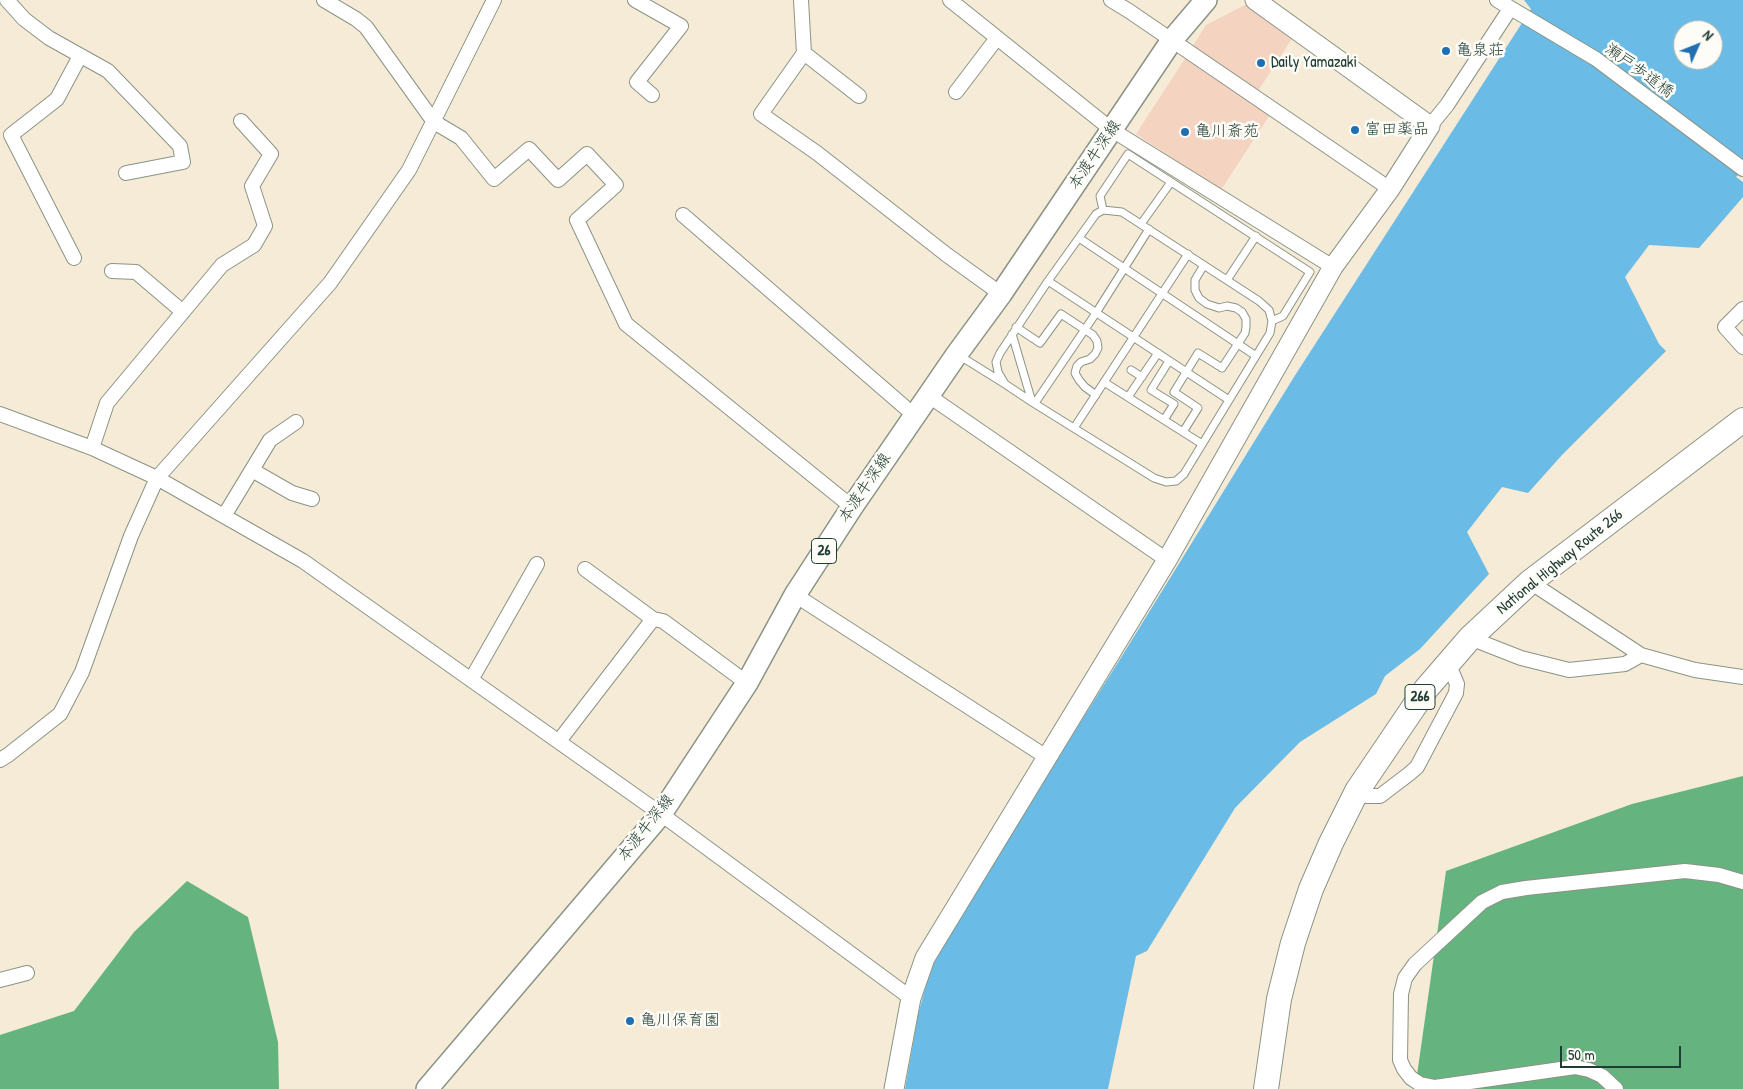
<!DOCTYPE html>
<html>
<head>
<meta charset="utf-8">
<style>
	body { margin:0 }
	#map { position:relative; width:1743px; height:1089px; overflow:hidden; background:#f5ebd6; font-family:"Patrick Hand",sans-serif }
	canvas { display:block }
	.north { position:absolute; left:1673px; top:20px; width:50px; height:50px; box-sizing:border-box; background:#fdfcf7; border:1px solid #a4b0a9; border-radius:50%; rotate:46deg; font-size:14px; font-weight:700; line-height:20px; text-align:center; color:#1f3d34 }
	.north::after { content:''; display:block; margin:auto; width:18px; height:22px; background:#1f6fb2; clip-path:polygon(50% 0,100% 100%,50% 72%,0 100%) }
	.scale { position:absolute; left:1560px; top:1046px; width:121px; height:22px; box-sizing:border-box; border:2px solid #1f3d34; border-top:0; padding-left:6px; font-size:15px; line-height:18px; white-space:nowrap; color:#1f3d34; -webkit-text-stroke:4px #fdfcf7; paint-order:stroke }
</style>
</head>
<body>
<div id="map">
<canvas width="1743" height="1089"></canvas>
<div class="north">N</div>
<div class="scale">50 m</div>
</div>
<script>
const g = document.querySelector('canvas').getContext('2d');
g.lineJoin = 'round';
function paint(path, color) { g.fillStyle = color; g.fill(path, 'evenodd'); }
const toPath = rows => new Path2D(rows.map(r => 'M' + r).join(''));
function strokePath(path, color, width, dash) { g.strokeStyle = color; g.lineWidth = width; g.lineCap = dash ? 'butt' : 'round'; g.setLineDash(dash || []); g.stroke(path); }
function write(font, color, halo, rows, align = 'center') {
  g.font = font + ' "Patrick Hand","Klee One",sans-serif'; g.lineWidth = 5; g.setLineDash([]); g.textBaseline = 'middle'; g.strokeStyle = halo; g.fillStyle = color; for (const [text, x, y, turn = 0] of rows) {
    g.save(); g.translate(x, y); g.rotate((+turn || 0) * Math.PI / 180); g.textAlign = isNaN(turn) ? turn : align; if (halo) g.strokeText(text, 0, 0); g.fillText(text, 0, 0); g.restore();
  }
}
paint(toPath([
	[1249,3,1293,37,1256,94,1191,49,1206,25],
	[1186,57,1271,113,1221,190,1136,134]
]), '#f4d3c0');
paint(toPath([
	[1743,776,1743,1089,1415,1089,1446,871,1632,804],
	[187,881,248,917,278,1042,279,1089,0,1089,0,1035,74,1011,134,932]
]), '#65b47f');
paint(toPath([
	[1524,0,1743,0,1743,170,1736,177,1743,182,1743,197,1699,248,1649,245,1625,277,1659,344,1666,351,1562,455,1528,493,1502,487,1467,532,1489,574,1420,649,1385,676,1376,694,1300,742,1235,808,1147,951,1136,956,1108,1089,905,1089,918,1015,930,970,948,933,1122,656,1294,377,1531,9],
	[1683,30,1713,30,1713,60,1683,60]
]), '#6abce6');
const lane = toPath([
	[1103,210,1100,196,1128,154,1310,272,1283,316,1272,321],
	[1141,224,1171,182],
	[1079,238,1256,356],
	[1227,280,1256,236],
	[1048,281,1229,400],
	[1016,327,1040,343,1061,314,1093,335,1097,341,1098,348,1095,354,1090,359,1081,362,1077,366,1075,373,1079,380,1085,387,1096,395],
	[1012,334,1032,402],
	[960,356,1005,384,1032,402,1154,478,1166,482,1176,481,1184,474,1270,333,1272,321,1269,310,1259,301,1122,212,1103,210,1096,214,1048,281,1000,353,996,362,998,372,1005,384],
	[1131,370,1142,377],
	[1104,382,1202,444],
	[1128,397,1158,353],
	[1035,403,1096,313,1149,229],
	[1164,420,1174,404,1151,390,1169,361],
	[1074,428,1188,254],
	[1183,432,1198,408,1174,392,1198,353,1222,368,1245,333,1246,327,1246,319,1242,312,1236,308,1227,306,1219,308,1207,304,1199,298,1195,290,1195,280,1204,265]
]);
const street = toPath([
	[7,0,24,19,49,38,108,71,180,146,183,162,126,173],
	[324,0,356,19,366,27,434,122,461,138,494,179,529,149,558,180,587,154,616,185,577,220,626,324,852,507],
	[635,0,681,26,637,82,652,95],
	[801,0,804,53,761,114,817,153,947,255,1001,294],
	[950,0,1112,130,1333,267],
	[1111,0,1129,11,1390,189],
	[1497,0,1596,59,1743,169],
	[804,53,859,96],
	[956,92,997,38],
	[1430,126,1447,105,1510,9],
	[683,215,915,416],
	[74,258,11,135,57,99,80,56],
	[112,271,136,272,183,312],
	[1743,309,1725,327,1743,347],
	[929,396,1167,560],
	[0,414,92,448,157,478,303,561,661,814,911,998],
	[92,448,107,403,222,265,254,245,265,226,252,186,271,154,241,121],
	[252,470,292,493,312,499],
	[224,516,270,440,296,422],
	[585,569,653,619,663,621,747,683],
	[1530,582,1641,655,1695,670,1743,677],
	[795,595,1048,758],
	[1470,638,1521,658,1569,670,1625,664,1641,655],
	[471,680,537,564],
	[559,741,653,619],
	[0,760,8,755,60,714,82,672,131,536,157,478,330,283,409,170,494,0],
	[1357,791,1367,796,1380,796,1409,774,1417,767,1456,693,1457,684,1448,663],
	[0,980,27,973],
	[1616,1089,1602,1076,1589,1070,1575,1067,1435,1087,1420,1084,1411,1078,1404,1069,1400,1060,1401,994,1405,978,1415,964,1482,902,1502,892,1526,888,1685,871,1719,875,1743,882]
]);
const secondary = toPath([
	[894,1089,911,998,925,958,1167,560,1333,267,1390,189,1430,126,1255,0]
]);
const primary = toPath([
	[427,1089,661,814,747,683,795,595,852,507,957,354,1001,294,1172,40,1206,0]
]);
const highway = toPath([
	[1266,1089,1279,999,1293,943,1311,889,1331,843,1357,791,1426,689,1470,638,1530,582,1743,420]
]);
strokePath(lane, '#8a9485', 9);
strokePath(street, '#8a9485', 16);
strokePath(secondary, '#8a9485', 21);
strokePath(primary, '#8a9485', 24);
strokePath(highway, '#8a9485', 26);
strokePath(lane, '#fff', 7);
strokePath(street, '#fff', 14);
strokePath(secondary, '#fff', 19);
strokePath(primary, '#fff', 21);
strokePath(highway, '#fff', 24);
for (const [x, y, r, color] of [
	[1446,51,5,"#1f6fb2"],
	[1261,63,5,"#1f6fb2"],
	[1355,130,5,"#1f6fb2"],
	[1185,132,5,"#1f6fb2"],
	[630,1021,5,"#1f6fb2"]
]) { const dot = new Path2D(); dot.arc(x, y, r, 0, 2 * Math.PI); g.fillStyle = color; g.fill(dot); strokePath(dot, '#fdfcf7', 2); }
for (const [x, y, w] of [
	[824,551,25],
	[1420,697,30]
]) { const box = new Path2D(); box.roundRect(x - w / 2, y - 12.5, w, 25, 4); g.fillStyle = '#fdfcf7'; g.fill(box); strokePath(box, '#1f3d34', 1); }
write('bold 15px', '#1f3d34', null, [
	["26",824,551],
	["266",1420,697]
]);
write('16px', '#1f3d34', '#fdfcf7', [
	["亀泉荘",1456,51],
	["Daily Yamazaki",1271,63],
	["富田薬品",1365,130],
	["亀川斎苑",1195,132],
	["亀川保育園",640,1021]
], 'left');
write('16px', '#1f3d34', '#fdfcf7', [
	["瀬戸歩道橋",1639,71,36],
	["本渡牛深線",1095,155,-56],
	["本渡牛深線",865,488,-56],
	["National Highway Route 266",1560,562,-39],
	["本渡牛深線",646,828,-52]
]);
</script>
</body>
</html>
